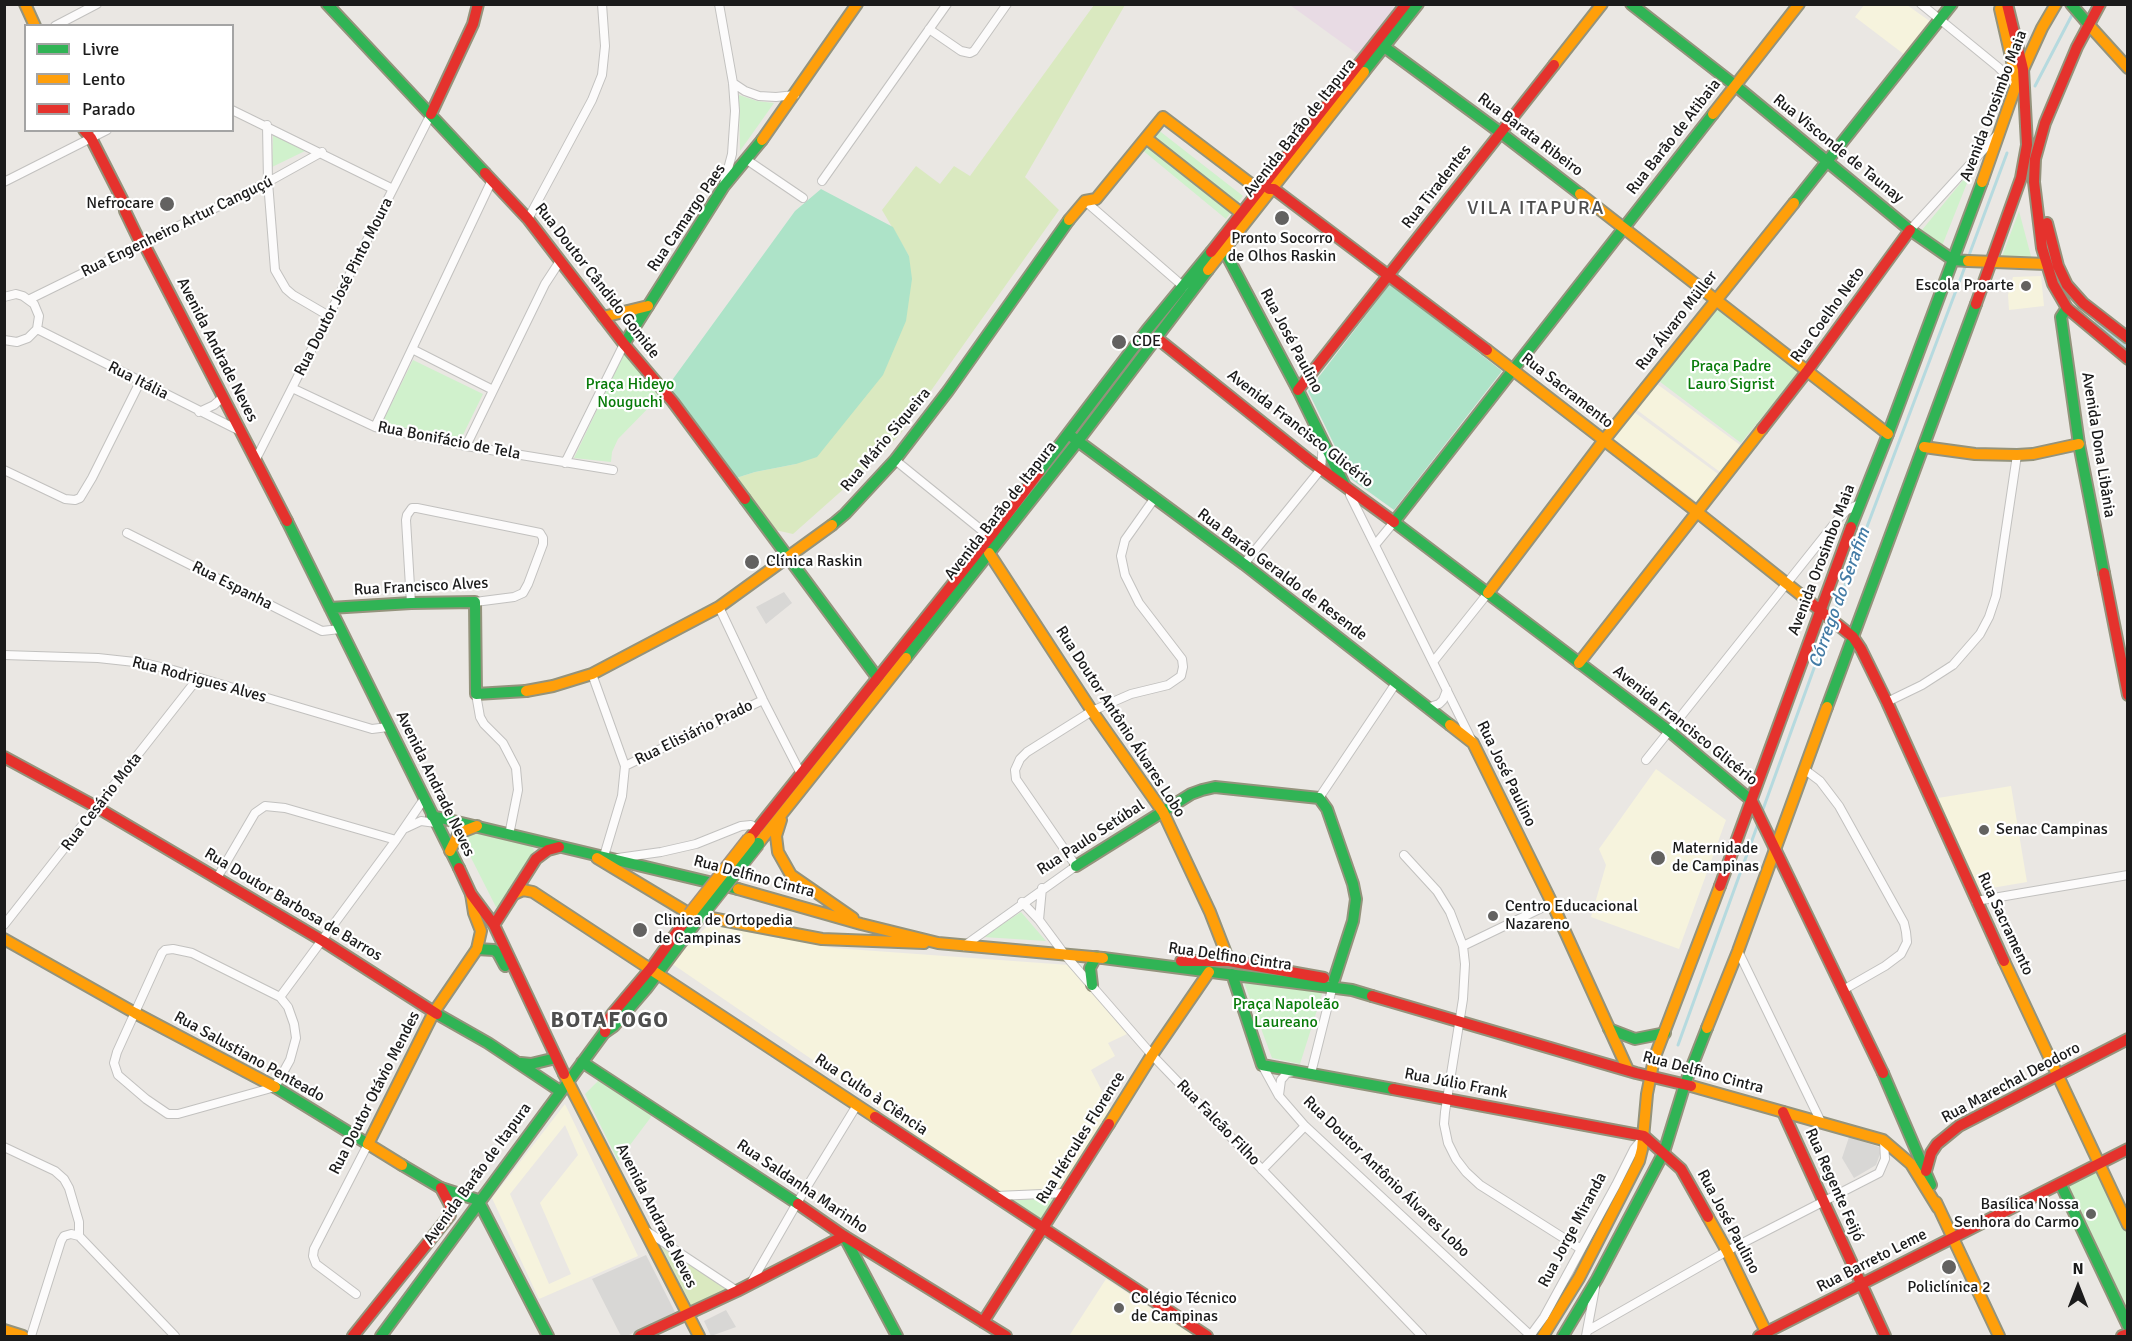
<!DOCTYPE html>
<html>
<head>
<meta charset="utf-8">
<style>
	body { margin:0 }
	#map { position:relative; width:2132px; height:1341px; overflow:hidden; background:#eae7e3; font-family:Signika,sans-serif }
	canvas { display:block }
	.frame { position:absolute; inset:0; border:6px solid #1b1b1b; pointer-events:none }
	.legend { position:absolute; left:24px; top:24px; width:210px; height:108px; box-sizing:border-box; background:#fff; border:2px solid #a4a4a4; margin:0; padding:8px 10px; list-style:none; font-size:18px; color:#1b1b1b }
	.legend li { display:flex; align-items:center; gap:12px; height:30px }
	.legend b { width:30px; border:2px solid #a4a4a4 }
	.north { position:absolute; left:2048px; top:1257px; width:60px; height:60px; -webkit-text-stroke:4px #fff; paint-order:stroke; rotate:0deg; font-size:16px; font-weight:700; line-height:24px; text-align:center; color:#1b1b1b }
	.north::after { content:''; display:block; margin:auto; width:21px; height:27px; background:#1b1b1b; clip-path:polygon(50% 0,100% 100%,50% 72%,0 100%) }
</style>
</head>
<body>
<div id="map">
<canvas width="2132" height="1341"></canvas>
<div class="frame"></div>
<ul class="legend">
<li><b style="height:8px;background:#30b455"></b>Livre</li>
<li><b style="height:8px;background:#ff9f0a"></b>Lento</li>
<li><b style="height:8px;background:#e5322d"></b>Parado</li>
</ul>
<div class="north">N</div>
</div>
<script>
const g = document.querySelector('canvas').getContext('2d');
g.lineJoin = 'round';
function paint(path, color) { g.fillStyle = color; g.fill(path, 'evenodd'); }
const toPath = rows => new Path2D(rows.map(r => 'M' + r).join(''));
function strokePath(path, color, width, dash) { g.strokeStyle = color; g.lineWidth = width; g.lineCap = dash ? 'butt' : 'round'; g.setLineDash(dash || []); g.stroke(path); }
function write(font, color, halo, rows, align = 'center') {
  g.font = font + ' Signika,sans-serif'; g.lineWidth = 4.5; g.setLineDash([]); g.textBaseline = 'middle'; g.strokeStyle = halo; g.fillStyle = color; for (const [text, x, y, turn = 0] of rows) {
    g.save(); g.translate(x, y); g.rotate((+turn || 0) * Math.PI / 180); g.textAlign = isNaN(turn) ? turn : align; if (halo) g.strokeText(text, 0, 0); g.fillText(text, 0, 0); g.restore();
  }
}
paint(toPath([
	[1290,5,1400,5,1359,55]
]), '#e8dbe4');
paint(toPath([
	[1864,5,1907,5,1931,22,1905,55,1855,17],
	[2041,276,2044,306,2009,310,2008,295,2013,277],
	[1657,384,1740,445,1720,472,1637,410],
	[1634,412,1718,474,1697,502,1614,439],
	[1656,769,1726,820,1679,949,1591,917,1606,865,1599,849],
	[2011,786,2027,882,1974,891,1938,798],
	[708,925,834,948,1069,965,1127,1034,1108,1043,1115,1056,1091,1070,1114,1114,1065,1190,995,1193,823,1067,671,963],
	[565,1104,638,1256,539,1299,492,1198],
	[565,1125,578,1155,540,1203,571,1274,549,1284,510,1194],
	[1106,1279,1194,1336,1069,1336]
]), '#f6f3dd');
paint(toPath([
	[1094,5,1125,5,1025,177,1059,210,901,433,874,462,793,534,775,530,733,479,755,472,796,464,909,256,882,210,916,166,940,184,954,166,970,176],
	[661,1247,730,1290,691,1308]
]), '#dae9c0');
paint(toPath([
	[739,95,757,101,774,103,740,151],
	[1157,129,1243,196,1226,219,1141,149],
	[273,135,305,151,272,167],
	[1973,168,1942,246,1922,230],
	[2019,211,2032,260,2001,259],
	[1717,307,1801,369,1741,443,1659,381],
	[626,349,660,396,618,439,612,452,611,462,574,458],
	[413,360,483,394,461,439,382,423],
	[466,830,526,842,533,848,535,854,501,906,496,907,461,838],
	[1021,912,1046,941,983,937],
	[1242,977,1323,991,1300,1064,1272,1058],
	[600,1079,654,1113,618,1161,585,1094],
	[2097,1165,2127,1229,2127,1328,2061,1185],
	[1058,1193,1040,1220,1007,1200,1036,1199]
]), '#d0f1cc');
paint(toPath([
	[821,189,893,227,909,256,912,279,906,321,883,375,817,457,796,464,755,472,733,479,673,402,670,383,795,211],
	[1390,284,1502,371,1394,510,1351,479,1308,391]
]), '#ade3c8');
paint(toPath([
	[784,592,792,603,766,624,756,607],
	[1849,1137,1879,1147,1880,1154,1876,1165,1854,1178,1842,1158],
	[646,1255,675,1312,627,1336,621,1336,592,1279],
	[726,1310,736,1327,711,1336,704,1321]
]), '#d8d7d5');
strokePath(toPath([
	[2035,86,2073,13],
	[1968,258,2007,153],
	[2096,322,2128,349],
	[1833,617,1966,264],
	[1762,812,1830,624],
	[1678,1045,1759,821]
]), '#b6dadf', 3);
const street = toPath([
	[719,4,733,83,735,111,732,154,724,184],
	[1921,4,1998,67,2016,85],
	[55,26,97,4],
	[929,29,961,51,970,53,974,51,1007,4],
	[733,83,745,91,759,96,776,97,795,95],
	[232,110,393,189],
	[267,125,268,182,275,270,286,289,293,295,329,316],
	[747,160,803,198],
	[822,181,947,4],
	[4,182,107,130],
	[1085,201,1184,287],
	[528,219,592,100,602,75,605,46,602,4],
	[1910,230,1997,135],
	[4,297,16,294,23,296,34,304,39,316,37,329,28,338,17,342,4,340],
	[30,299,268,182,322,152],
	[37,329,240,431],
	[412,349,493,390],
	[292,388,375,427,466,446,613,470],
	[199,412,214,405,223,397],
	[375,427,492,180],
	[466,446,545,284,560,261],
	[256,459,431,114],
	[895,460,990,537],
	[565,463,624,344],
	[4,470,65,499,75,500,80,498,92,478,140,382],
	[1350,495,1472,741],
	[127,533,322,631,340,629],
	[1375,545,1394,522],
	[1244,564,1321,469,1323,442],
	[411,603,406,520,407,515,412,508,417,508,540,533,543,538,543,544,528,584,523,593,514,597,475,602],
	[719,607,763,700,801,774],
	[4,655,98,658,144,663,173,670,372,729,388,727],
	[1433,662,1488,593],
	[592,674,625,766,622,796,604,856],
	[476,694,480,717,484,724,503,743,516,768,518,790,509,835],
	[1887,702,1922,685,1953,665,1980,634,1989,617,1996,596,2017,455],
	[1427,708,1439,704,1443,700,1447,690],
	[1646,760,1838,519,1847,510,1860,504],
	[625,766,763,700],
	[1804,769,1820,781,1839,806,1904,923,1906,932,1907,942,1901,954,1885,966,1843,990],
	[1319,798,1396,683],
	[406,828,421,821,436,823],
	[1404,855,1437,891,1450,912,1463,946,1465,964,1463,999,1445,1112,1444,1124,1448,1143,1456,1159,1466,1172,1480,1185,1581,1249],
	[618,858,661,852,696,844,741,826,751,825,758,829],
	[217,878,255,813,265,806,285,808,396,840],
	[1976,901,2128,875],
	[1022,902,1039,920,1065,955,1152,1055,1422,1336],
	[1039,920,1042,888],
	[4,925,198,678],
	[964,946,1076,866,1016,779,1015,770,1020,759,1027,752,1092,711,1131,694,1168,685,1181,676,1183,667,1182,659,1139,603,1125,575,1121,556,1125,540,1154,499],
	[1463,946,1552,903],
	[173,949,192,953,280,997,288,1007,294,1024,296,1038,290,1060,275,1087,178,1114,168,1114,146,1099,118,1075,114,1063,117,1052,162,953,165,950,173,949],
	[1738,951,1821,1122],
	[280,997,396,840,424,799],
	[1262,1065,1279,1096,1305,1126,1531,1336],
	[1311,1073,1333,985],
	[1279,1095,1281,1080,1287,1073,1293,1072],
	[4,1147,55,1171,64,1179,69,1188,79,1222,79,1236],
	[1262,1170,1305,1126],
	[996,1196,1066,1193],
	[648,1232,737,1291],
	[751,1283,797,1203,857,1105],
	[356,1294,316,1264,313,1256,314,1249,368,1144],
	[1587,1331,1727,1251,1879,1173,1885,1159,1884,1142],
	[31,1336,61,1241,64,1236,71,1234,79,1236,175,1336],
	[1530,1336,1544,1317,1616,1185,1634,1149,1643,1138],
	[1586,1336,1595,1288]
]);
const fast = toPath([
	[327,4,485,173],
	[1631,4,1736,86,1910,230,1953,260,1968,261],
	[2071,4,2089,25],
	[1379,43,1501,133,1580,194],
	[1364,72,1418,4],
	[1794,203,1952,4],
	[1219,246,1224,250,1298,390,1344,484],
	[2067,308,2061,317,2079,444,2104,573],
	[624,344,724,186,762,140],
	[1071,436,1244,564,1450,725],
	[1039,472,1147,330,1211,252],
	[745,499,882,684],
	[287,521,459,868],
	[1394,522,1669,731,1752,801],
	[1394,522,1713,114],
	[832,525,845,514,895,460,948,391,1069,220],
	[1851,527,1888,434,1982,182],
	[330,608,411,603,475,602,476,694,526,691],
	[906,658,1078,441,1208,270],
	[1827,707,1976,304],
	[432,816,738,889],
	[1076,866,1191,794,1202,790,1215,787,1319,798,1327,809,1353,884,1356,899,1353,921,1334,980],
	[477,949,494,950,498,953,505,966],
	[1103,958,1352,990,1372,996],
	[1232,974,1262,1065,1393,1089],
	[1092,985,1090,968,1096,957],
	[437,1014,488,1043,560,1091],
	[1609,1029,1635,1039,1665,1033],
	[582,1062,798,1204],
	[521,1063,531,1064,556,1058],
	[1883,1073,1931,1185],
	[275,1087,368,1144],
	[402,1165,441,1188,478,1200,548,1336],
	[2061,1185,2128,1326],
	[844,1236,897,1336],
	[381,1336,604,1033,614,1026,646,989,701,916],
	[1563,1336,1597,1279,1664,1152,1685,1084,1707,1028]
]);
const slow = toPath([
	[25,4,35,26],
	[2000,9,2017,83],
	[2089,25,2128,68],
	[1554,65,1602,4],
	[1713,114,1799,4],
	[1146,138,1241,213],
	[762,140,857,4],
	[1982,182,2016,85,2042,28,2056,4],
	[1580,194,1888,434],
	[1069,220,1085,201,1096,199,1163,117,1259,190,1269,189],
	[1968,261,2046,264],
	[1208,270,1364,72],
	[603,317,648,306],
	[1487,350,1697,512,1811,603],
	[1924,447,1975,454,2017,455,2033,454,2079,444],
	[989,553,1092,711,1163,812,1210,912,1229,961],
	[1488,593,1604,440,1794,203],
	[1579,663,1762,429],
	[526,691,553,686,592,674,719,607,832,525],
	[1450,725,1473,743,1552,903,1628,1070],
	[781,820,776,836,778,852,791,875,853,918],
	[758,844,906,658],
	[450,851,459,833,477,826],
	[597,858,690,914,822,939,924,943],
	[738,889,861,924,938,943,1103,958],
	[514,894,523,890,533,892,875,1117],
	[4,939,135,1013,275,1087],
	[2004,961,2128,1225],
	[1707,1028,1738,951,1827,707],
	[564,1074,699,1336],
	[1691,1086,1883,1140,1911,1164,1938,1208],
	[1109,1124,1152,1055,1209,972],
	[402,1165,368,1144,434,1012,477,949,481,931,474,913,471,894],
	[1936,1202,1999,1336],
	[1708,1217,1727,1251,1768,1336],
	[4,1330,23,1336],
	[1543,1336,1579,1278,1639,1161,1642,1149,1647,1094,1654,1059,1720,886]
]);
const jam = toPath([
	[2100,4,2077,47,2045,123,2035,159,2034,182,2042,248,2053,284,2067,308,2128,359],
	[431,114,473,24,478,4],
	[84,130,91,138,124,203,125,211,138,238,144,244,287,521],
	[485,173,528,219,624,344,673,402,745,499],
	[1269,189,1274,189,1487,350],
	[2047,223,2058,266,2067,285,2083,303,2128,338],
	[1211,252,1406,4],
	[1976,304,2021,178,2027,145,2023,69,2007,4],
	[1158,339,1309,460,1394,522],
	[1298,390,1554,65],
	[1762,429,1808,370,1910,230],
	[2104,573,2128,695],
	[1811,603,1853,637,1861,649,1887,702,2004,961],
	[4,757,98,808,323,941,437,1014],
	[1752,801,1883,1073],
	[749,839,990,537,1039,472],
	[459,868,471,894,494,925,564,1074],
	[1720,886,1851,527],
	[494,925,536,859,548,850,559,847],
	[1181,961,1229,961,1324,978],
	[1372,996,1636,1073,1691,1086],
	[605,1032,607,1022,613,1013,651,968,690,914],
	[1393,1089,1644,1136,1681,1169,1708,1217],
	[1783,1112,1885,1336],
	[875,1117,1207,1336],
	[1926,1171,1931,1153,1937,1144,1959,1126,2128,1039],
	[798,1204,844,1236,1006,1336],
	[983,1322,1109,1124],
	[353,1336,450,1215,450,1205,441,1188],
	[640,1336,737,1291,844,1236],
	[1759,1336,2128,1149],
	[2122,1336,2128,1334]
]);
strokePath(street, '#c2c1bf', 10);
strokePath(fast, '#94937c', 14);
strokePath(slow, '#94937c', 14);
strokePath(jam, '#94937c', 14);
strokePath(street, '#fcfbfb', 8);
strokePath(fast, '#30b455', 10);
strokePath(slow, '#ff9f0a', 10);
strokePath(jam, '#e5322d', 10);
const fastBridge = toPath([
	[701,916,758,844]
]);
const slowBridge = toPath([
	[690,914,749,839]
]);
strokePath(fastBridge, '#a09381', 15, []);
strokePath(slowBridge, '#a09381', 15, []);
strokePath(fastBridge, '#30b455', 12);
strokePath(slowBridge, '#ff9f0a', 12);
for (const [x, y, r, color] of [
	[167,204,8,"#636261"],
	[1282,218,8,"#636261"],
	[2026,286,6,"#636261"],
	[1119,342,8,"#636261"],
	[752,562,8,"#636261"],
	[1984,830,6,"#636261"],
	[1658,858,8,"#636261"],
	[1493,916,6,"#636261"],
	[640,930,8,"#636261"],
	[2091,1214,6,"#636261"],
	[1949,1267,8,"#636261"],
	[1119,1308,6,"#636261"]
]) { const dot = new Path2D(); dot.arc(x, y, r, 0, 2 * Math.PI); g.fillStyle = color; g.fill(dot); strokePath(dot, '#fff', 2); }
write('16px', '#1b1b1b', '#fff', [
	["Avenida Orosimbo Maia",1994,106,-69],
	["Avenida Barão de Itapura",1300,128,-52],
	["Rua Barata Ribeiro",1530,135,37],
	["Rua Barão de Atibaia",1674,137,-52],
	["Rua Visconde de Taunay",1838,149,39],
	["Rua Tiradentes",1437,187,-52],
	["Rua Camargo Paes",687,218,-56],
	["Rua Engenheiro Artur Canguçú",177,227,-26],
	["Rua Doutor Cândido Gomide",597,281,52],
	["Rua Doutor José Pinto Moura",344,287,-63],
	["Rua Coelho Neto",1828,315,-54],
	["Rua Álvaro Müller",1677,321,-52],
	["Rua José Paulino",1291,341,62],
	["Avenida Andrade Neves",217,350,63],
	["Rua Itália",138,381,27],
	["Rua Sacramento",1567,391,38],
	["Avenida Francisco Glicério",1300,429,38],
	["Rua Mário Siqueira",886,440,-50],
	["Rua Bonifácio de Tela",449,441,11],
	["Avenida Dona Libânia",2098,445,81],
	["Avenida Barão de Itapura",1001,511,-52],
	["Avenida Orosimbo Maia",1822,560,-69],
	["Rua Barão Geraldo de Resende",1282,575,37],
	["Rua Espanha",232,586,27],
	["Rua Francisco Alves",421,587,-3],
	["Rua Rodrigues Alves",199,680,15],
	["Rua Doutor Antônio Álvares Lobo",1120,722,57],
	["Avenida Francisco Glicério",1685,726,39],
	["Rua Elisiário Prado",694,733,-26],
	["Rua José Paulino",1506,774,64],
	["Avenida Andrade Neves",435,784,64],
	["Rua Cesário Mota",102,802,-52],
	["Rua Paulo Setúbal",1091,838,-33],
	["Rua Delfino Cintra",754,877,15],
	["Rua Doutor Barbosa de Barros",293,905,31],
	["Rua Sacramento",2005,924,65],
	["Rua Delfino Cintra",1230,957,8],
	["Rua Salustiano Penteado",249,1057,29],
	["Rua Delfino Cintra",1703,1073,15],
	["Rua Marechal Deodoro",2011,1083,-28],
	["Rua Júlio Frank",1456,1084,11],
	["Rua Doutor Otávio Mendes",375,1093,-63],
	["Rua Culto à Ciência",871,1095,34],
	["Rua Falcão Filho",1218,1123,46],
	["Rua Hércules Florence",1081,1138,-58],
	["Avenida Barão de Itapura",478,1174,-54],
	["Rua Doutor Antônio Álvares Lobo",1386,1177,44],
	["Rua Regente Feijó",1834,1185,66],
	["Rua Saldanha Marinho",802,1187,34],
	["Avenida Andrade Neves",656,1216,63],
	["Rua José Paulino",1728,1222,62],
	["Rua Jorge Miranda",1573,1230,-62],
	["Rua Barreto Leme",1872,1261,-27]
]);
write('16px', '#1b1b1b', '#fff', [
	["Nefrocare",154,204,"right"],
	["Pronto Socorro",1282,239,"center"],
	["de Olhos Raskin",1282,257,"center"],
	["Escola Proarte",2014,286,"right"],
	["CDE",1132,342],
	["Clínica Raskin",766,562],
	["Senac Campinas",1996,830],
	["Maternidade",1672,849],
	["de Campinas",1672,867],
	["Centro Educacional",1505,907],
	["Nazareno",1505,925],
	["Clinica de Ortopedia",654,921],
	["de Campinas",654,939],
	["Basílica Nossa",2079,1205,"right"],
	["Senhora do Carmo",2079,1223,"right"],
	["Policlínica 2",1949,1288,"center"],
	["Colégio Técnico",1131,1299],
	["de Campinas",1131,1317]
], 'left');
write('16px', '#087b09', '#fff', [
	["Praça Padre",1731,367],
	["Lauro Sigrist",1731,385],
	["Praça Hideyo",630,385],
	["Nouguchi",630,403],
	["Praça Napoleão",1286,1005],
	["Laureano",1286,1023]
]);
write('italic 18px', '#437ba5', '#fff', [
	["Córrego do Serafim",1840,598,-70]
]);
g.letterSpacing = '1.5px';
write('20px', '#4e4e4e', '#fff', [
	["VILA ITAPURA",1536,209]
]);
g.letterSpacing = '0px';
g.letterSpacing = '1.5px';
write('bold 22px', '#4e4e4e', '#fff', [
	["BOTAFOGO",610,1021]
]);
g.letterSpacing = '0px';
</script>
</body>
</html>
